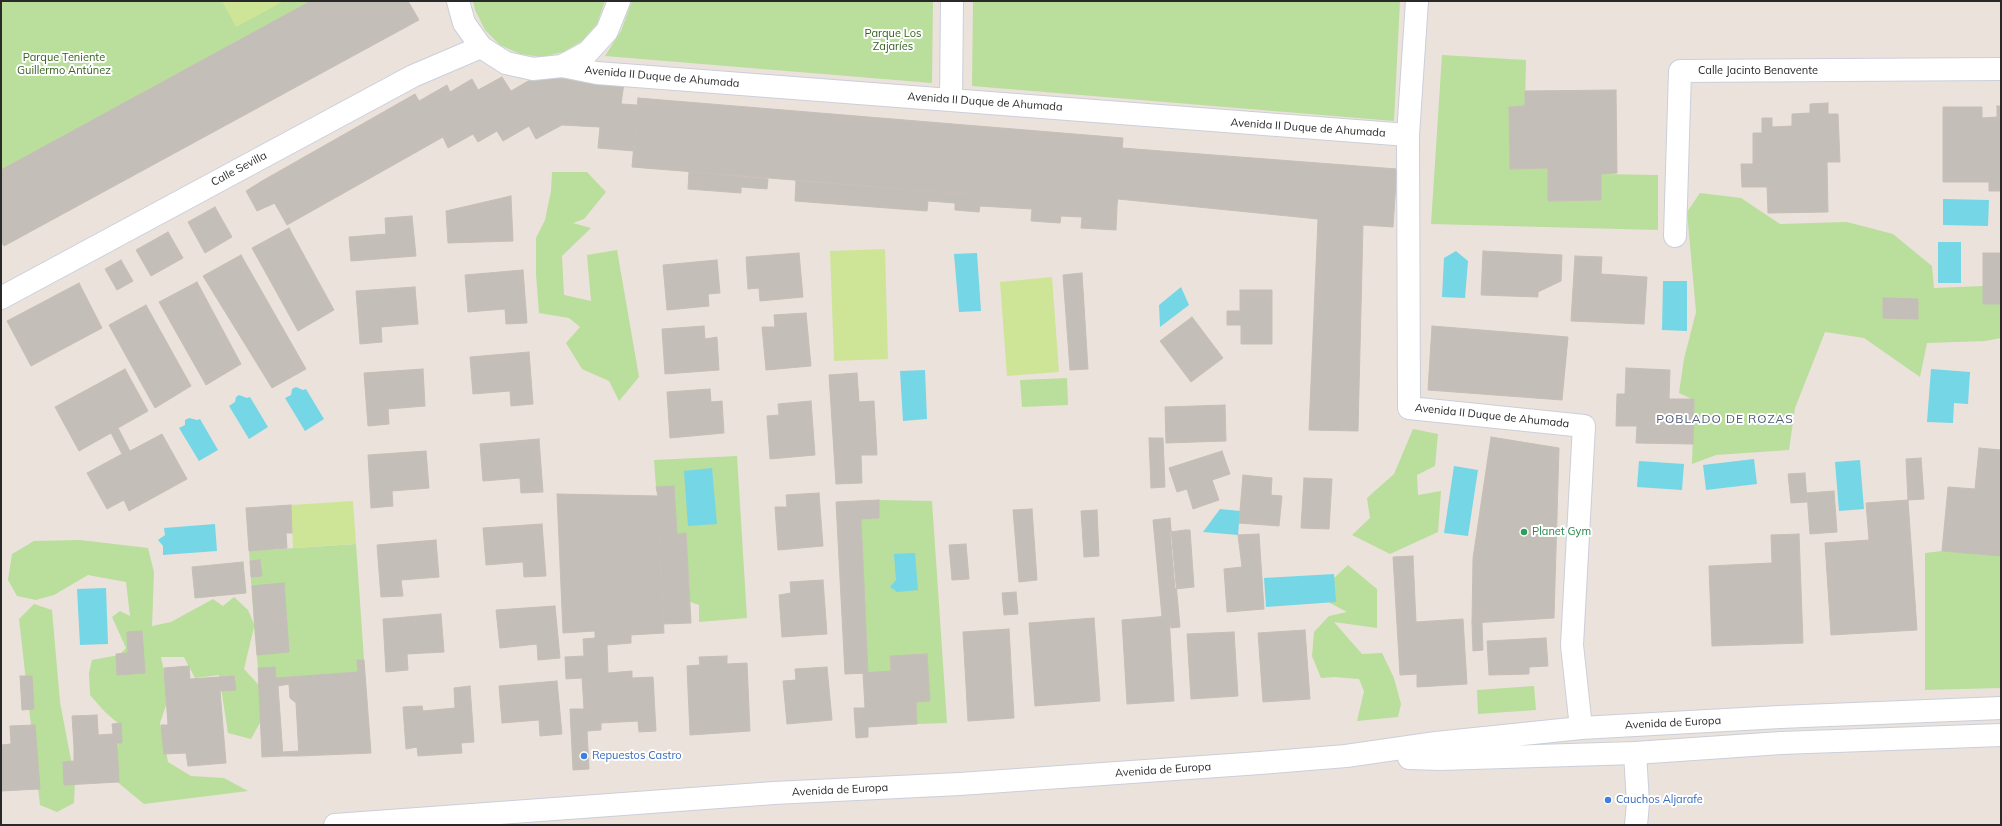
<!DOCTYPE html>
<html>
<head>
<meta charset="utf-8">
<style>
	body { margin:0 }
	#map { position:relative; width:2002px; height:826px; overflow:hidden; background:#ebe2dc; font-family:Mulish,sans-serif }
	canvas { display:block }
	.frame { position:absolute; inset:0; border:2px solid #292929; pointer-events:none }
</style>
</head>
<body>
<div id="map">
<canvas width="2002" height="826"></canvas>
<div class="frame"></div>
</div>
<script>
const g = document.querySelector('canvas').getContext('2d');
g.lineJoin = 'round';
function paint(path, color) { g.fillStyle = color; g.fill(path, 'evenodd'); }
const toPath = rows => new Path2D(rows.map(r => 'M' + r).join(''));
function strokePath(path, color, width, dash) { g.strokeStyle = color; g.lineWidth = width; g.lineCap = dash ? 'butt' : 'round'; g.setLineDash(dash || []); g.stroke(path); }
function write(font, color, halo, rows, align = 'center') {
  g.font = font + ' Mulish,sans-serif'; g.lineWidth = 4; g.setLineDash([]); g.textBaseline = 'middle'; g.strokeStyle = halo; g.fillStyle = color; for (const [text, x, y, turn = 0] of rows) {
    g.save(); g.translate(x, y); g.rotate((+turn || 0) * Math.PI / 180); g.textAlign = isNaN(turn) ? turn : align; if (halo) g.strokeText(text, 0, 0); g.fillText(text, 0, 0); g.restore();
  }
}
paint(toPath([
	[1,1,309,1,309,2,1,170],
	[473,1,605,1,597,24,582,41,563,52,542,57,520,54,500,45,485,30,475,10],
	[632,1,933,1,932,83,605,56,621,31],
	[973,1,1400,1,1394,121,972,86],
	[1442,55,1526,60,1525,106,1509,107,1510,169,1548,168,1549,201,1601,200,1601,174,1658,175,1658,230,1431,224],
	[552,172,587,172,606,192,584,219,573,223,591,228,562,256,564,295,591,301,587,255,617,250,639,377,619,401,609,381,582,369,566,343,580,327,569,318,539,313,536,274,536,238,545,220,551,191],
	[1700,193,1741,198,1780,224,1847,222,1893,234,1932,266,1934,288,1983,286,1983,304,2001,304,2001,338,1985,341,1927,343,1920,377,1864,338,1825,332,1795,408,1789,450,1716,455,1692,464,1694,400,1679,393,1684,359,1696,312,1687,212],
	[1067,378,1068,405,1022,407,1020,380],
	[1413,429,1438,434,1435,466,1417,475,1418,495,1441,491,1438,532,1390,554,1352,535,1370,518,1367,498,1394,474],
	[737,456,747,618,699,622,699,605,690,602,686,533,677,534,674,487,656,487,654,460],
	[879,500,932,501,947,723,917,724,916,702,930,701,927,654,890,656,891,671,868,673,861,519,879,518],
	[80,540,148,548,154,572,152,626,171,622,213,599,223,606,234,597,248,610,254,624,249,551,356,544,364,660,358,660,358,672,276,678,275,667,258,668,254,627,244,669,269,696,262,719,251,739,228,733,219,675,195,678,184,657,161,657,169,696,160,723,168,762,191,776,224,778,248,791,144,804,115,780,120,725,105,712,90,695,89,673,92,660,119,655,126,648,112,617,120,611,130,616,126,582,88,575,54,595,36,600,17,596,8,580,12,554,34,541],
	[1942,551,2001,556,2001,688,1925,690,1925,553],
	[1348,565,1377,589,1377,628,1334,622,1362,654,1382,653,1394,678,1401,704,1398,717,1357,721,1364,691,1359,679,1334,677,1321,678,1312,656,1314,632,1329,616,1347,612,1330,603,1334,578],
	[34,604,52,610,60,702,75,781,74,803,57,812,40,805,19,619],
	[1534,686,1536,710,1478,714,1477,690]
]), '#bade9c');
paint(toPath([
	[222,1,284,1,236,27],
	[885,249,888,359,834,361,830,251],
	[1052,277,1059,372,1007,376,1000,282],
	[353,501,356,544,293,548,291,505]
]), '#cee598');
paint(toPath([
	[1943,199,1989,200,1988,226,1943,225],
	[1938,242,1961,242,1961,283,1938,283],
	[1456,251,1468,261,1465,298,1442,297,1444,258],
	[977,253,981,311,959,312,954,254],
	[1663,281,1687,281,1687,331,1662,330],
	[1181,287,1189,305,1160,327,1159,305],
	[1931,369,1970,372,1968,404,1954,403,1953,423,1927,422],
	[925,370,927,419,903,421,900,371],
	[296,387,303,390,306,389,324,419,305,431,285,398,291,395,292,389],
	[239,395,247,398,250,397,268,427,249,439,229,406,235,402,236,397],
	[189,418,197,420,200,419,218,450,199,461,179,428,185,425,185,420],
	[1754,459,1757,484,1706,490,1703,465],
	[1860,460,1864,509,1839,511,1835,462],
	[1639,461,1684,464,1682,490,1637,487],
	[1454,466,1478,470,1468,536,1444,533],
	[712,468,717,524,688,526,684,471],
	[1220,509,1240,511,1238,535,1203,532],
	[215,524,217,551,163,555,163,546,158,540,165,535,164,528],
	[915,553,918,590,897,592,890,587,896,580,894,554],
	[1334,574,1336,602,1266,607,1264,578],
	[106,588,108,644,80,645,77,589]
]), '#75d6e6');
const building = toPath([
	[311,1,408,1,419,20,4,246,1,241,1,170,311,1],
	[502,77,511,91,535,77,562,125,536,139,529,126,503,141,497,131,478,142,473,134,448,148,443,137,287,225,262,181,415,94,419,101,447,85,450,92,472,79,478,90,502,77],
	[535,77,624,83,621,104,637,105,634,151,598,148,600,127,562,125,535,77],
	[1616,90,1617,173,1601,174,1601,200,1548,201,1548,168,1510,169,1509,107,1525,106,1525,91,1616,90],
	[638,98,1123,138,1117,206,632,167,638,98],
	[1828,103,1828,114,1838,114,1840,162,1827,162,1828,212,1768,213,1767,187,1742,187,1741,164,1753,164,1753,133,1762,133,1762,118,1772,118,1772,127,1792,126,1792,114,1810,113,1810,104,1828,103],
	[1997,106,2001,106,2001,191,1989,191,1989,182,1943,182,1943,107,1982,107,1982,118,1997,117,1997,106],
	[1122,148,1397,169,1393,227,1363,225,1358,431,1309,430,1318,219,1118,199,1122,148],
	[689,172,768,179,767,189,741,187,741,193,688,189,689,172],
	[262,181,275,203,257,211,246,191,262,181],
	[796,181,1117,206,1116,230,1081,228,1082,217,1061,216,1060,223,1031,221,1032,209,980,206,979,212,955,210,955,203,928,201,927,211,795,201,796,181],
	[511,196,513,241,448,243,446,211,511,196],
	[215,207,232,237,205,253,188,222,215,207],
	[412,216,416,256,351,261,349,237,386,234,385,218,412,216],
	[289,228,334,310,298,331,252,248,289,228],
	[168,232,183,258,151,276,136,250,168,232],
	[1483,251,1562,255,1561,281,1538,292,1538,297,1481,295,1483,251],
	[799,253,803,297,760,301,759,288,748,289,746,257,799,253],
	[1983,253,2001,253,2001,304,1983,304,1983,253],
	[241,255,306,369,272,388,203,276,241,255],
	[1575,256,1602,257,1601,274,1647,277,1644,324,1571,321,1575,256],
	[121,260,133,281,117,290,105,269,121,260],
	[717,260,720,293,708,294,709,306,667,310,663,265,717,260],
	[523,270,527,323,506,324,505,309,468,312,465,275,523,270],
	[1082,273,1088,369,1070,370,1063,275,1082,273],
	[197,282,241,364,206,385,159,302,197,282],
	[79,283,102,328,31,366,7,321,79,283],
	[415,287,418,324,381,327,382,342,360,344,356,291,415,287],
	[1240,290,1272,290,1272,344,1241,344,1241,325,1227,325,1227,311,1240,311,1240,290],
	[1883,298,1918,299,1918,319,1883,318,1883,298],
	[146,305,191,386,155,408,109,325,146,305],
	[806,313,811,366,766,370,762,327,775,327,774,315,806,313],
	[1192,317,1223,358,1191,382,1160,341,1192,317],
	[704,326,705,339,717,337,719,370,665,374,662,329,704,326],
	[1432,326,1568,337,1562,400,1428,390,1432,326],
	[529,352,533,404,511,406,510,391,473,394,470,357,529,352],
	[1626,368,1670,370,1669,399,1694,399,1693,444,1636,443,1637,426,1616,426,1617,394,1625,394,1626,368],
	[125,369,148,411,118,428,130,451,162,434,187,479,129,511,124,500,107,509,87,473,122,454,111,433,79,451,55,407,125,369],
	[423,369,425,406,388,409,389,424,368,426,364,373,423,369],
	[857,373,859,402,874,401,877,455,861,455,862,483,836,484,829,375,857,373],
	[710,389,711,402,722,401,724,433,670,438,667,392,710,389],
	[811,401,815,455,770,459,767,416,779,415,778,404,811,401],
	[1225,405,1226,441,1166,443,1165,407,1225,405],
	[1491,437,1559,448,1554,618,1472,623,1473,558,1491,437],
	[1149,438,1163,438,1165,487,1151,488,1149,438],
	[539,439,543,492,521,493,520,478,483,481,480,444,539,439],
	[1979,448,2001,450,2001,556,1942,551,1948,487,1975,489,1979,448],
	[426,451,429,488,392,491,393,506,371,508,368,455,426,451],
	[1222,451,1230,474,1212,480,1219,500,1193,509,1187,489,1177,492,1169,468,1222,451],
	[1921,458,1924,499,1908,500,1906,459,1921,458],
	[1805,473,1807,502,1791,503,1788,474,1805,473],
	[1243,475,1272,478,1271,495,1282,496,1279,526,1239,523,1243,475],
	[1304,478,1332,479,1329,529,1301,528,1304,478],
	[674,486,677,534,686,533,691,623,663,624,658,496,656,487,674,486],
	[1834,491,1837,532,1810,534,1807,493,1834,491],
	[819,493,823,546,778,550,775,507,787,507,786,495,819,493],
	[557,494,658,496,664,633,631,635,631,643,607,645,608,673,632,671,632,678,653,677,656,731,639,732,638,721,601,723,601,730,587,731,589,769,573,770,570,709,584,709,582,678,566,679,565,657,584,656,583,639,595,638,595,631,563,633,557,494],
	[879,500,879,518,861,519,868,673,845,674,836,502,879,500],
	[1908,500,1917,630,1831,635,1825,543,1869,540,1866,503,1908,500],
	[291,505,292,533,286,533,287,548,249,551,246,508,291,505],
	[1032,509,1037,580,1019,582,1013,510,1032,509],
	[1097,510,1099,556,1084,557,1081,511,1097,510],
	[1170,518,1180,627,1171,628,1169,616,1162,617,1153,520,1170,518],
	[542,524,546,576,524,577,523,562,486,565,483,528,542,524],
	[1185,530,1190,530,1194,587,1175,589,1170,532,1185,530],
	[1259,534,1264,609,1227,612,1224,569,1242,567,1238,535,1259,534],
	[1799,534,1803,643,1712,646,1709,566,1772,563,1771,535,1799,534],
	[436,540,439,577,401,580,403,596,381,597,377,545,436,540],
	[966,544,969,579,952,580,949,545,966,544],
	[1413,556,1416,622,1463,619,1467,684,1417,687,1417,674,1400,675,1393,557,1413,556],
	[260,560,262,576,251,577,250,561,260,560],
	[243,562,246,593,195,598,192,567,243,562],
	[823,580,827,634,782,637,779,595,791,593,790,582,823,580],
	[284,583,289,652,257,655,252,586,284,583],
	[1016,592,1018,614,1004,615,1002,593,1016,592],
	[555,606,560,658,538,660,537,644,500,648,496,610,555,606],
	[441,614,444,652,407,654,408,670,386,672,383,619,441,614],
	[1169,616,1174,701,1127,704,1122,620,1169,616],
	[1094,618,1100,701,1035,706,1029,623,1094,618],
	[1472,623,1482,623,1483,650,1473,651,1472,623],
	[1009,629,1014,718,968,721,963,632,1009,629],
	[1305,630,1310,699,1263,702,1258,633,1305,630],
	[142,631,145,673,117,675,116,654,128,653,127,632,142,631],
	[1234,632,1238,696,1191,699,1187,634,1234,632],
	[1546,638,1548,666,1529,667,1529,674,1489,675,1487,641,1546,638],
	[927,654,930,701,916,702,917,724,868,727,868,737,856,738,854,708,865,708,863,673,891,671,890,656,927,654],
	[727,656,727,664,747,663,750,731,690,735,687,666,700,665,699,657,727,656],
	[357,660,364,660,371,753,299,756,296,703,290,698,289,684,278,686,283,756,262,757,258,668,275,667,276,678,358,672,357,660],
	[189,666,190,679,234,676,236,690,220,691,226,763,188,766,186,753,164,754,161,725,168,725,164,668,189,666],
	[827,667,832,720,787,724,783,681,796,680,795,669,827,667],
	[20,676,32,676,34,709,22,710,20,676],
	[557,681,562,734,540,736,539,720,502,723,499,686,557,681],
	[470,686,474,742,461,743,462,753,418,756,417,747,406,749,403,707,422,706,423,711,455,708,454,688,470,686],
	[97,715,99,747,74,748,72,716,97,715],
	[121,723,122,743,117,743,119,782,64,785,63,762,74,761,74,748,99,747,98,735,113,734,112,724,121,723],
	[35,725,40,789,1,791,1,745,11,744,10,726,35,725],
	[299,751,299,756,283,756,283,752,299,751]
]);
paint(building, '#c3beb7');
strokePath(building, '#c6beb6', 1);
const street = toPath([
	[458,1,464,23,481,47,506,63,533,69,562,66,588,52,607,31,619,1],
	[1417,1,1408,135,1409,408,1584,426,1572,645,1581,728],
	[562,66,597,73,1408,135],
	[951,99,952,1],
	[1675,236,1680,71,2001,69],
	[1,298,413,76,481,47],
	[1635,753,1638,803,1636,825]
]);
const secondary = toPath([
	[1409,758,1440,759,1635,753,1781,743,2001,735],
	[335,825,774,793,960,784,1260,763,1346,756,1436,743,1581,728,1780,717,2001,708]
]);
strokePath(street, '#cacfda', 24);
strokePath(secondary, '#cacfda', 24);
strokePath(street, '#fff', 22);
strokePath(secondary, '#fff', 22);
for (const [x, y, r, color] of [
	[1524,532,4,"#2e9e5b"],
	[584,756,4,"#3f7fe0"],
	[1608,800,4,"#3f7fe0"]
]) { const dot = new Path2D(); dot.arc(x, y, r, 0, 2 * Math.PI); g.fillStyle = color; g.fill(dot); strokePath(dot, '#fff', 1.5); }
write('11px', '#34611e', '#fff', [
	["Parque Los",893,34],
	["Zajaríes",893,47],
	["Parque Teniente",64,58],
	["Guillermo Antúnez",64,71]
]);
write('11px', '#292929', '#fff', [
	["Calle Jacinto Benavente",1758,71],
	["Avenida II Duque de Ahumada",662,77,5],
	["Avenida II Duque de Ahumada",985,102,4],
	["Avenida II Duque de Ahumada",1308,128,4],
	["Calle Sevilla",239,169,-28],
	["Avenida II Duque de Ahumada",1492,416,6],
	["Avenida de Europa",1673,723,-3],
	["Avenida de Europa",1163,770,-4],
	["Avenida de Europa",840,790,-3]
]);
write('11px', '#27864d', '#fff', [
	["Planet Gym",1532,532]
], 'left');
write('11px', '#366cbe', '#fff', [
	["Repuestos Castro",592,756],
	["Cauchos Aljarafe",1616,800]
], 'left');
g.letterSpacing = '1px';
write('12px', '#4d5977', '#fff', [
	["POBLADO DE ROZAS",1725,419]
]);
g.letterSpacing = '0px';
</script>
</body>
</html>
